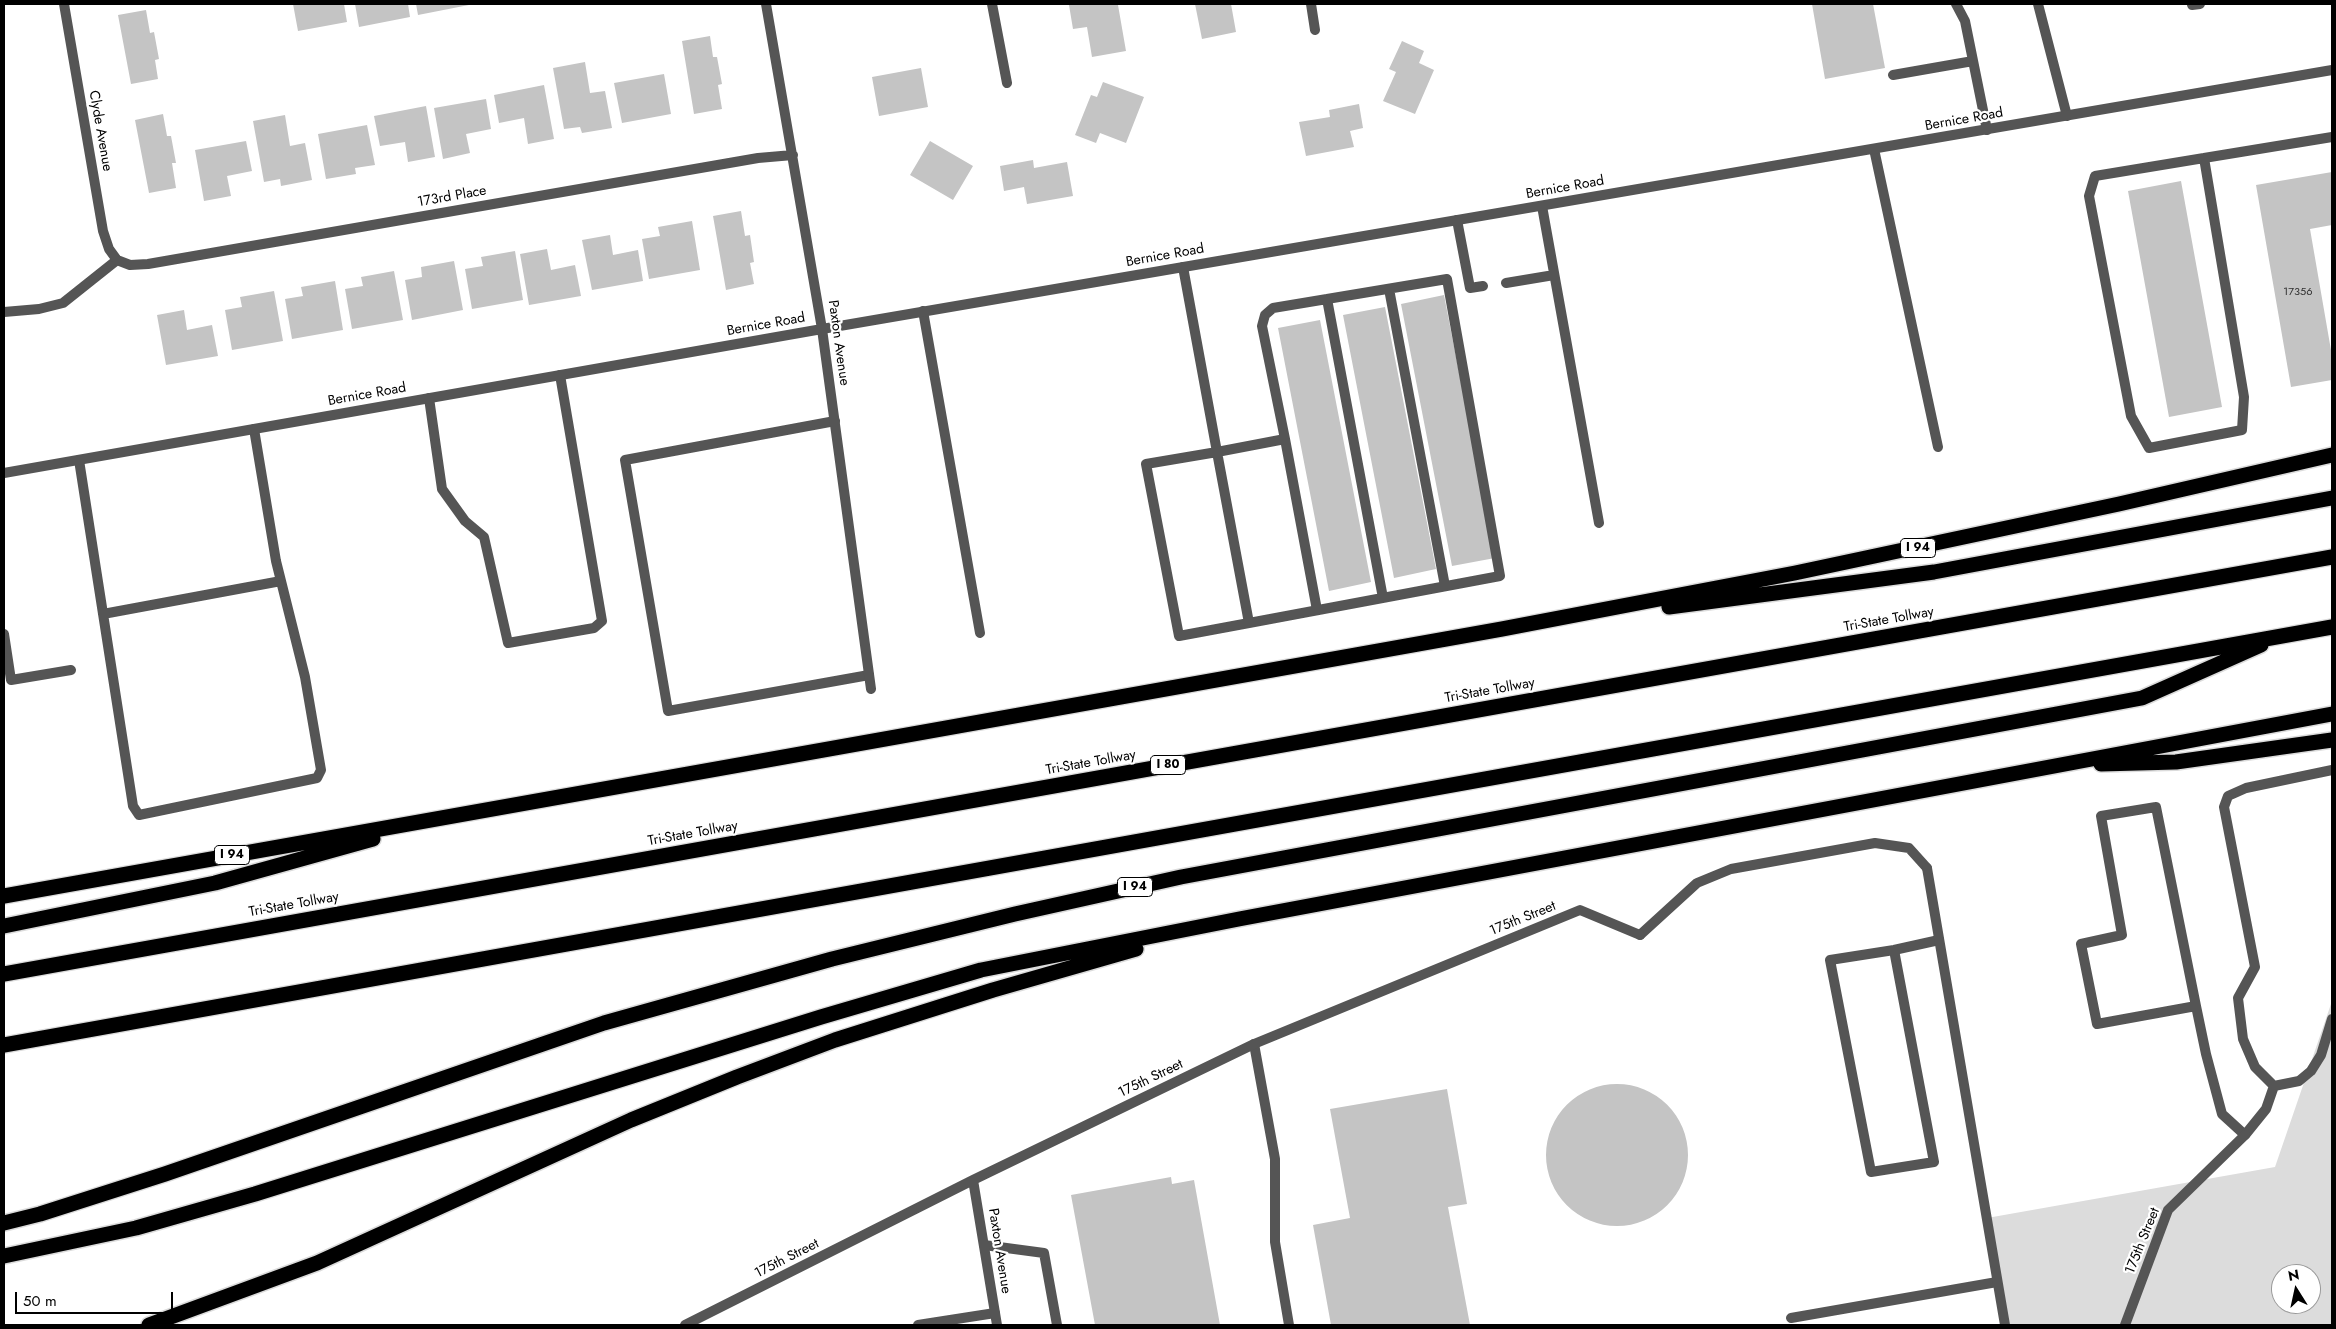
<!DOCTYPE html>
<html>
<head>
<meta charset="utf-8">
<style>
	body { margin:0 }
	#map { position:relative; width:2336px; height:1329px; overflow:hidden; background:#fff; font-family:Jost,sans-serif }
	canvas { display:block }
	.frame { position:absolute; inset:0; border:5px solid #000; pointer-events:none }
	.north { position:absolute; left:2271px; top:1264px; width:50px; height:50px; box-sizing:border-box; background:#fff; border:1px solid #999; border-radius:50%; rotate:350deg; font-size:14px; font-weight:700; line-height:20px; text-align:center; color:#000 }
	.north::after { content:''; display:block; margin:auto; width:18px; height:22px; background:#000; clip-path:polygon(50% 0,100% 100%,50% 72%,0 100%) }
	.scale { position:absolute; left:15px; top:1292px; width:158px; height:22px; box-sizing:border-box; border:2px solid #000; border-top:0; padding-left:6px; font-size:15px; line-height:18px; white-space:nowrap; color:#000; -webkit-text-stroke:4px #fff; paint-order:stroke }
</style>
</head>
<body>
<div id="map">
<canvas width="2336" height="1329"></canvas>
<div class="frame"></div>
<div class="north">N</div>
<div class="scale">50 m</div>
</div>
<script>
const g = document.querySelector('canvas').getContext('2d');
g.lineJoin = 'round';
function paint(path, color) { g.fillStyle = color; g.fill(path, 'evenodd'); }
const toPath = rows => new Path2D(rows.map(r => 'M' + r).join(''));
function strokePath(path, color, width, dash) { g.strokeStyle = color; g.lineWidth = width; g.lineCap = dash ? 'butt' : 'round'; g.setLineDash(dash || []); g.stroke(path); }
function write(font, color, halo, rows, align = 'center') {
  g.font = font + ' Jost,sans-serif'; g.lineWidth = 4.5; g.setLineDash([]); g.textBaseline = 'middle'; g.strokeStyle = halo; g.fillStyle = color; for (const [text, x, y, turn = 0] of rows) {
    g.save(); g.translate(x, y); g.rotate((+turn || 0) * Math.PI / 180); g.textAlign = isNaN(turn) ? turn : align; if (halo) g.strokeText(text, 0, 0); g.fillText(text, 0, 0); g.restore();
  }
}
paint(toPath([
	[2332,1001,2332,1325,2005,1325,1987,1218,2275,1167],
	[2281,1274,2311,1274,2311,1304,2281,1304]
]), '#dcdcdc');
paint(toPath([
	[293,4,344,4,347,22,298,31],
	[355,4,408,4,410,17,359,27],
	[416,4,469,4,469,5,418,15],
	[1074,4,1118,5,1126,51,1092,57,1087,27,1073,29,1069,5],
	[1195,4,1231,4,1236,32,1202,39],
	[1812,4,1873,4,1885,68,1825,79],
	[146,10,150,33,154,32,159,59,155,60,158,79,131,84,118,15],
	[710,36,713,57,717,57,722,84,718,85,722,109,694,114,682,41],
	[1402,41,1424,51,1419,63,1434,70,1415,114,1383,101,1396,72,1389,69],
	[585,62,590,93,605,91,612,128,582,133,580,127,564,129,553,68],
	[921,68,928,107,879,116,872,77],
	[664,74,671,114,622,123,614,83],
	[1103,82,1144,97,1126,143,1100,133,1096,143,1075,135,1091,95,1097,97],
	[544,85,554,139,528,144,524,118,499,123,494,95],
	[486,99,491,129,466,134,470,153,443,159,434,108],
	[1359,104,1363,128,1350,131,1354,147,1306,156,1299,122,1330,117,1329,110],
	[426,106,435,157,408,162,405,142,380,146,374,116],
	[163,114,167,136,171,136,176,163,172,163,176,188,149,193,135,120],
	[285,115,290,146,305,143,312,180,281,186,280,179,264,182,253,121],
	[367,125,375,165,355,168,356,174,326,179,318,134],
	[246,141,252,171,227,176,231,196,204,201,195,150],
	[930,141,973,166,953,200,910,175],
	[1033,160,1034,168,1067,162,1073,196,1027,204,1024,187,1004,191,1000,166],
	[2332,172,2332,225,2310,229,2332,356,2332,380,2291,387,2256,185],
	[2181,181,2222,407,2169,417,2128,191],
	[741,211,745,236,750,235,754,262,750,263,754,284,726,290,713,216],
	[692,221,700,270,649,279,642,239,660,236,658,227],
	[610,235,613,255,638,250,643,281,592,290,582,240],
	[547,249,551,270,575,265,581,296,529,305,520,254],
	[515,251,523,300,472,309,465,269,483,266,481,257],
	[454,261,463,310,412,320,405,280,422,277,421,267],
	[394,271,403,320,352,329,345,289,363,286,361,277],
	[335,281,343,330,292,339,285,299,303,296,301,287],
	[274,291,283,341,232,350,225,310,242,307,240,297],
	[1444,295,1495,558,1452,566,1401,304],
	[1385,307,1436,569,1394,578,1343,315],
	[184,310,187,330,212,325,218,356,166,365,157,315],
	[1320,320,1371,582,1329,591,1278,328],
	'1546 1155a71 71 0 1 1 142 0a71 71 0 1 1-142 0Z',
	[1447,1089,1467,1204,1448,1207,1470,1325,1331,1325,1313,1225,1350,1218,1330,1109],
	[1171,1177,1172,1184,1194,1180,1220,1325,1095,1325,1071,1195]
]), '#c4c4c4');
const motorway = toPath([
	[1669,607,1934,572,2332,498],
	[2101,764,2176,762,2332,740],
	[4,896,1502,629,1795,573,2119,504,2332,455],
	[4,926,215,883,373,839],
	[4,974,2332,557],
	[4,1045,2332,627],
	[4,1223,40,1214,165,1174,604,1023,832,959,1015,914,1181,877,2142,698,2261,645],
	[4,1256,136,1228,255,1194,821,1017,981,970,1239,919,2332,714],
	[149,1325,317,1263,631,1120,737,1077,835,1040,993,990,1136,949]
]);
strokePath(motorway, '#dbdbdb', 18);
strokePath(toPath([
	[1956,4,1965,21,1987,130],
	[2038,4,2067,116],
	[2192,5,2200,4],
	[1893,75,1973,61],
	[1874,149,1938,447],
	[2204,158,2244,397,2242,430,2149,448,2131,416,2089,196,2095,176,2204,158,2332,137],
	[1542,206,1599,523],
	[1457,220,1470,288,1483,286],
	[1183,267,1217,452,1249,623,1500,576,1447,279,1273,308,1265,315,1262,326,1285,439,1217,452,1146,464,1179,636,1249,623],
	[1506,283,1554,275],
	[1389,289,1445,586],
	[1327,299,1383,598],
	[923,311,980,633],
	[4,312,39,309,63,303,117,260],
	[429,398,442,489,465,521,484,537,508,643,594,628,602,621,560,375],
	[835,421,625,460,668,711,869,675],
	[1285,439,1317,610],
	[79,460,133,806,139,815,317,778,321,770,305,677,276,561,254,429],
	[103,614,281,581],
	[4,634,11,680,71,670],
	[2156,807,2196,1006,2097,1024,2081,944,2122,935,2101,816,2156,807],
	[1640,935,1697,883,1731,869,1875,843,1909,848,1927,868],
	[1894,950,1934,1162,1871,1172,1830,960,1894,950,1939,940],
	[2196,1006,2206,1054,2222,1114,2245,1135,2266,1109,2274,1086],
	[1254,1044,1275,1159,1275,1242,1289,1325],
	[2274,1086,2255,1067,2243,1039,2238,998,2255,967,2224,807,2228,796,2246,788,2332,770],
	[2274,1086,2299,1081,2311,1071,2321,1055,2332,1019],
	[984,1245,1044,1253,1057,1325],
	[1791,1318,1997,1282],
	[918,1325,995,1313]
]), '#555', 10);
strokePath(toPath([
	[64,4,103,231,109,249,117,260,130,265,148,264,758,158,793,155],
	[766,4,822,329,871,689],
	[992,4,1007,83],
	[1311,4,1315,30],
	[4,473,822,329,2332,70],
	[1927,868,2005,1325],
	[973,1180,997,1325],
	[685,1325,973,1180,1254,1044,1580,910,1640,935],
	[2125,1325,2168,1210,2245,1135]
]), '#555', 10);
strokePath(motorway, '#000', 15);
write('11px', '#313131', null, [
	["17356",2298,292]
]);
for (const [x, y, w] of [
	[1918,548,35],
	[1168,765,35],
	[232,855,35],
	[1135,887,35]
]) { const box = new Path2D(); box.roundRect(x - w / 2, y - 9.5, w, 19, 4); g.fillStyle = '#fff'; g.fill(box); strokePath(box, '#000', 1); }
write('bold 12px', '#000', null, [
	["I 94",1918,548],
	["I 80",1168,765],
	["I 94",232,855],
	["I 94",1135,887]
]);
write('14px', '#000', '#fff', [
	["Bernice Road",1964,120,-10],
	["Clyde Avenue",100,131,80],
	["Bernice Road",1565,188,-10],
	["173rd Place",452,197,-10],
	["Bernice Road",1165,256,-10],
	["Bernice Road",766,325,-10],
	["Paxton Avenue",838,343,82],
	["Bernice Road",367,395,-10],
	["Tri-State Tollway",1889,620,-10],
	["Tri-State Tollway",1490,691,-10],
	["Tri-State Tollway",1091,763,-10],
	["Tri-State Tollway",693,834,-10],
	["Tri-State Tollway",294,905,-10],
	["175th Street",1523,919,-22],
	["175th Street",1151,1079,-26],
	["175th Street",2143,1241,-68],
	["Paxton Avenue",999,1251,81],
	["175th Street",787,1259,-27]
]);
</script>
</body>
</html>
